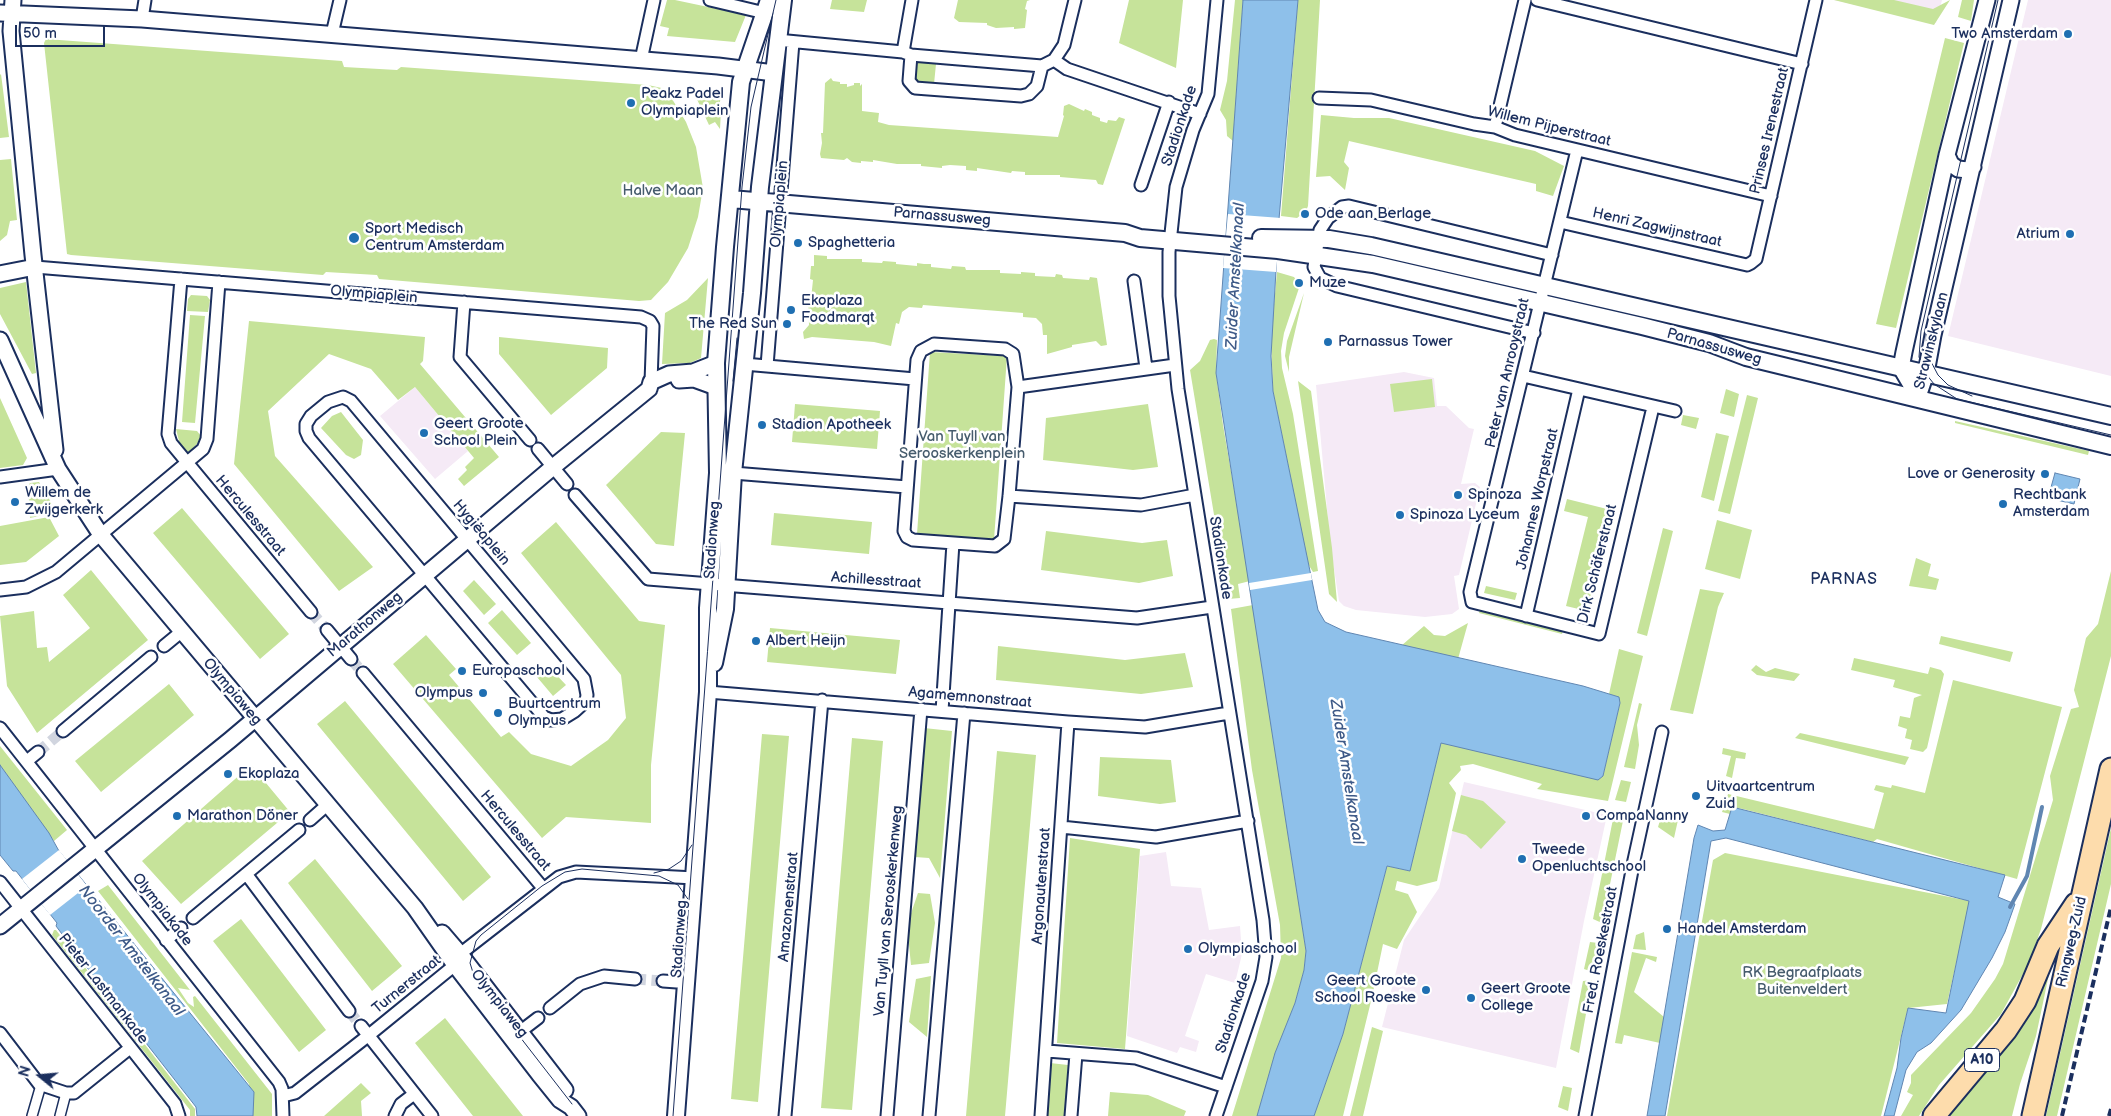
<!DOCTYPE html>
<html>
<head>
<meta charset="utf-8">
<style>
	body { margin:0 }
	#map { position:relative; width:2111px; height:1116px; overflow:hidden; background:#fff; font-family:"Balsamiq Sans",sans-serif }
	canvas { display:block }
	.north { position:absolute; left:15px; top:1051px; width:50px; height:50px; -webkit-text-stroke:4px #fff; paint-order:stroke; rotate:287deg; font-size:14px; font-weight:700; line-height:20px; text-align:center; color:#1b2f5e }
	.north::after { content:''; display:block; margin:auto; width:18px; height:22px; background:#1b2f5e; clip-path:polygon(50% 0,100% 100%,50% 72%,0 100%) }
	.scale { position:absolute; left:15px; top:25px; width:90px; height:22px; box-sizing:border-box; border:2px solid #1b2f5e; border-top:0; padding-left:6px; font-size:15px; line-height:18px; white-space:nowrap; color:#1b2f5e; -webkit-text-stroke:4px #fff; paint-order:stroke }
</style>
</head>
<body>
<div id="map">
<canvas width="2111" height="1116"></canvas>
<div class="north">N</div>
<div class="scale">50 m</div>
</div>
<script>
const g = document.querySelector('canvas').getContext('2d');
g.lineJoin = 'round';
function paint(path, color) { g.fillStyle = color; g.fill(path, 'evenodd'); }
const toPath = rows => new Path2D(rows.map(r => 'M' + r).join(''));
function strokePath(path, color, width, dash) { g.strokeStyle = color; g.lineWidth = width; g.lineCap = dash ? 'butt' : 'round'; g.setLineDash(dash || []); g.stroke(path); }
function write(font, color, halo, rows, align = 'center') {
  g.font = font + ' "Balsamiq Sans",sans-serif'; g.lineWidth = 5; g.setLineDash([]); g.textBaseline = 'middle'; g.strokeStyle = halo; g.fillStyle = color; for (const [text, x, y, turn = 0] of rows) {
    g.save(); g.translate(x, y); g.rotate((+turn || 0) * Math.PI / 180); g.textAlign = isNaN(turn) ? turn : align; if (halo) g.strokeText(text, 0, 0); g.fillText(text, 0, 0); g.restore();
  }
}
paint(toPath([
	[1834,0,1942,0,1936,23],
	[2028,0,2111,0,2111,376,1948,336],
	[1404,372,1434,378,1437,406,1446,406,1469,428,1474,429,1461,484,1475,483,1480,487,1459,575,1454,576,1459,609,1452,614,1425,617,1356,610,1344,606,1339,601,1330,543,1316,385],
	[415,387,468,451,435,479,380,416],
	[1464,782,1607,815,1584,921,1556,1068,1382,1027,1404,940,1439,888],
	[1166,852,1171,886,1201,888,1209,930,1240,926,1242,954,1235,983,1206,974,1185,1036,1199,1041,1196,1052,1180,1047,1177,1053,1127,1036,1140,856]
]), '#f5eaf6');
paint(toPath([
	[667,0,675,0,746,15,735,42,667,36,669,28,660,26],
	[832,0,867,0,864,12,830,9],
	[958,0,1030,0,1027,1,1025,9,1027,10,1025,28,1014,29,1014,27,996,28,987,25,987,23,959,22,954,18],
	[1129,0,1183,0,1176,68,1119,43],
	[1235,0,1243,0,1233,141,1227,136,1226,120,1220,110,1227,81],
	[1298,0,1320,0,1308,206,1306,211,1297,218,1281,216],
	[1834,0,1894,0,1933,9,1950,0,1934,25],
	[1962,0,1974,0,1971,21,1958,17],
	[1945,38,1964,43,1896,328,1876,324],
	[46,39,342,61,344,67,397,70,401,67,648,85,666,89,686,122,696,147,703,188,698,217,688,248,668,282,651,300,639,301,379,279,377,275,326,272,323,275,71,255,67,254,44,43],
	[917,62,936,64,934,84,915,82],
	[1,74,9,137,0,138,0,75],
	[831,78,833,81,840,82,840,84,847,84,847,87,854,85,854,83,860,83,860,86,862,84,862,111,879,113,878,122,889,125,1058,137,1064,116,1063,115,1064,106,1069,104,1084,111,1085,109,1092,112,1092,115,1100,118,1100,121,1107,123,1108,120,1116,121,1119,117,1125,119,1103,185,1098,184,1096,180,1060,177,1060,175,1025,175,1025,172,1012,171,1011,173,977,168,977,171,966,170,966,166,950,165,942,166,942,168,921,166,921,164,897,164,873,160,873,162,861,161,861,163,852,162,847,158,844,160,821,158,820,154,822,143,821,133,823,133,825,83],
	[695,89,722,92,718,111,721,111,720,129,715,122,709,125,695,95],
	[1321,115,1354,118,1389,118,1535,151,1564,166,1553,196,1536,191,1536,184,1349,141,1344,162,1349,168,1345,190,1330,176,1316,177],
	[11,159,17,220,10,221,7,235,0,241,0,160],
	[814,255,827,256,827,259,862,259,862,262,882,263,883,261,896,262,896,264,917,266,917,263,924,264,931,264,931,267,951,269,952,266,965,267,966,270,1000,270,1000,273,1021,274,1021,272,1035,273,1035,276,1055,277,1056,274,1062,275,1063,278,1089,280,1090,277,1097,278,1107,345,1101,346,1096,341,1072,345,1072,347,1047,354,1047,335,1043,335,1042,324,1036,318,1023,317,1023,313,923,305,922,308,909,307,902,312,899,324,896,323,891,346,874,342,812,337,804,339,803,332,809,325,808,299,811,299,813,280,810,279,811,266,814,266],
	[1277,272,1294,277,1300,285,1284,333,1281,351,1282,368,1293,414,1318,571,1313,572,1308,564,1273,391,1271,337],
	[708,278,701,358,690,363,662,364,665,313,687,300],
	[26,282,36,373,32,374,0,314,0,288],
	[1304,293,1289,357,1289,372,1285,356,1287,341],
	[191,295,207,296,210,300,208,312,187,311,188,299],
	[190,315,205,316,195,423,182,422],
	[249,321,425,337,423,361,420,364,499,457,464,486,458,479,467,470,465,467,474,458,415,387,398,400,371,369,329,354,268,411,275,456,373,567,339,591,234,464],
	[499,337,608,348,607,368,551,415,499,354],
	[1214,339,1217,340,1216,373,1223,425,1250,581,1238,584,1240,598,1228,599,1190,370,1200,361,1210,340],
	[930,352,1007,356,994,540,988,542,920,536,917,534],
	[1432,379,1435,407,1394,412,1390,384],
	[1298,381,1311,391,1332,548,1337,602,1329,594],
	[1726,389,1739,394,1734,417,1720,413],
	[1747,395,1758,398,1730,514,1718,511],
	[0,398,27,458,23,465,0,468],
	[795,404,880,411,877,449,792,442],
	[1148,404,1158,467,1133,470,1043,460,1046,418],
	[341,412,363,440,361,455,354,459,346,455,321,428,332,416],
	[1683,415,1699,418,1696,429,1681,425],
	[1955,421,2089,451,2088,455,1955,423],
	[176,429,197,431,201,436,197,444,189,452,185,451,180,445],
	[661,432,685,433,674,546,656,544,606,485],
	[1716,433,1729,436,1714,501,1701,497],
	[39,482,55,509,53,513,30,518,28,486,30,483],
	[1567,499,1611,510,1587,611,1566,606,1588,517,1564,511],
	[182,508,289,634,260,659,153,533],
	[774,513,872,522,869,554,771,545],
	[49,517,59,536,26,562,0,565,0,526],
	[1717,520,1752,530,1740,579,1705,569],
	[556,522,639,621,665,625,651,765,651,823,566,817,542,838,393,664,426,635,456,669,449,675,501,737,509,732,531,754,571,766,608,740,626,718,621,675,521,553],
	[1663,528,1673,531,1647,636,1637,633],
	[1046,531,1142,543,1167,540,1173,576,1139,583,1041,570],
	[1916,558,1931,564,1928,576,1939,579,1936,590,1909,586],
	[91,570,148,640,37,733,7,686,0,616,34,611,37,648,47,647,49,662,90,628,63,595],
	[2111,571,2111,656,2041,929,2029,963,2001,1014,1939,1085,1919,1116,1901,1116,1913,1095,1907,1092,1911,1083,1911,1075,1971,1013,1995,979,2003,964,2053,800,2050,776,2071,709,2079,707,2074,690,2086,638,2098,624],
	[474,580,496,604,484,615,463,591],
	[1486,586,1517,593,1515,600,1484,593],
	[1700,589,1724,593,1718,607,1693,714,1670,710],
	[1253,605,1306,951,1304,970,1295,1003,1275,1054,1257,1116,1232,1116,1281,958,1280,925,1252,770,1231,609],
	[502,610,531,643,517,655,488,623],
	[1480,610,1563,630,1562,634,1479,613],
	[1468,623,1458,659,1401,646,1424,626,1434,635,1445,636],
	[770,628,900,640,896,674,767,662],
	[1941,636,2013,652,2010,662,1939,644],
	[998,646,1125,660,1185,653,1193,687,1141,694,996,680],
	[1619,649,1643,656,1608,801,1537,789,1542,784,1473,764,1460,766,1461,770,1449,783,1456,793,1437,881,1417,886,1397,881,1395,890,1408,894,1417,912,1397,949,1383,944,1372,997,1343,1116,1314,1116,1343,1034,1387,866,1410,871,1441,742,1598,779,1603,776,1620,703,1618,697,1609,694],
	[1854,658,1928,674,1930,667,1941,670,1944,674,1927,748,1923,752,1910,749,1912,740,1905,738,1907,729,1898,726,1900,716,1910,718,1914,698,1922,695,1893,687,1895,680,1851,670],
	[1756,665,1766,672,1775,668,1800,674,1794,681,1757,675,1751,670],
	[548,666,566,685,553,696,537,677],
	[1953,680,2062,707,2017,879,1877,839,1873,842,1743,809,1732,807,1730,814,1722,812,1728,794,1874,829,1884,793,1874,790,1876,785,1891,788,1892,785,1925,793],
	[169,684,194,715,101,792,75,761],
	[345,701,491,877,463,901,317,724],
	[1639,703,1642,704,1637,725,1639,745,1635,769,1624,767],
	[924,728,952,731,940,878,929,858,915,857],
	[1800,733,1909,757,1905,765,1795,738],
	[762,734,789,736,758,1102,731,1099],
	[852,738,883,741,852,1110,821,1108],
	[0,746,67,830,54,841,0,765],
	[1723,748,1746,753,1745,759,1736,758,1732,778,1726,776,1731,756,1722,754],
	[997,751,1036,755,1005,1116,966,1116],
	[1100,757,1171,760,1176,802,1160,804,1098,796],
	[251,765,290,812,181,904,142,861],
	[1621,780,1631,782,1626,802,1615,800],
	[1461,795,1483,801,1506,822,1481,849,1466,835,1452,831],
	[1614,814,1624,816,1602,923,1593,919],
	[1661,817,1678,820,1674,838,1658,827],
	[2111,828,2111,884,2057,1116,2046,1116],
	[1070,838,1140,849,1125,1049,1057,1043],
	[1725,853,1970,901,1947,1004,1908,1008,1881,1116,1667,1116,1713,860],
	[315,859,402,966,372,991,288,883],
	[108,885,190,990,178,988,188,1003,194,1007,193,997,195,996,272,1094,272,1116,252,1116,249,1084,98,891],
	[918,893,930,894,935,923,929,963,911,965,907,925],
	[241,919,326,1030,299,1052,213,941],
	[54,930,56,930,195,1109,195,1116,190,1116,190,1110,52,935],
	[1644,932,1646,950,1633,949,1636,935],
	[1590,942,1598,943,1593,972,1584,969],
	[1632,952,1657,957,1656,962,1646,958,1634,992,1664,1017,1660,1043,1624,1035,1622,1044,1615,1043],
	[2052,960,2036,1036,2020,1084,2012,1116,1944,1116],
	[931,976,927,1037,909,1022,916,979],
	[1592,980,1579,1053,1570,1049,1583,981],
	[445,1018,523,1116,473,1116,415,1043],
	[1372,1027,1383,1031,1363,1116,1350,1116],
	[1050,1063,1068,1065,1065,1116,1047,1116],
	[361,1083,371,1093,361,1101,362,1116,324,1116],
	[1563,1086,1572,1088,1568,1111,1558,1107],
	[1110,1092,1148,1095,1186,1111,1184,1116,1108,1116]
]), '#c6e39a');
const water = toPath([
	[1243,0,1298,0,1279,219,1271,356,1273,391,1318,610,1325,622,1346,632,1583,686,1619,697,1620,703,1603,776,1598,780,1441,743,1410,871,1387,866,1343,1034,1314,1116,1257,1116,1275,1053,1295,1003,1304,970,1306,951,1216,373,1243,0],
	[2055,473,2080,479,2074,504,2048,498,2055,473],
	[0,765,49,833,59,851,254,1092,253,1116,197,1116,196,1107,85,965,56,926,57,923,16,871,13,871,0,855,0,765],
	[1732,807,2005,875,1998,897,2015,904,2005,932,1992,958,1961,1010,1931,1043,1917,1052,1906,1070,1894,1116,1884,1116,1897,1068,1901,1038,1908,1008,1946,1013,1969,901,1726,838,1711,841,1665,1116,1647,1116,1694,838,1698,825,1713,831,1725,830,1732,807]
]);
paint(water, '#8ec0ea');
strokePath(water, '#6086b2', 1);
paint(toPath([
	[1228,214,1281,218,1276,272,1223,268],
	[1311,573,1312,580,1250,590,1249,583],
	[59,850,87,886,50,915,22,879]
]), '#fff');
strokePath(toPath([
	[2010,907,2027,876,2042,807]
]), '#6086b2', 4);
strokePath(toPath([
	[311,612,327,630],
	[351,659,363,673],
	[38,752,63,731],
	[635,979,663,981],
	[349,1011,361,1026]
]), '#d1d5df', 11, [11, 5.5]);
const pedestrian = toPath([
	[32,1116,41,1085],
	[60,1116,66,1093]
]);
const minor = toPath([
	[710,0,765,13],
	[1537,0,1802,64],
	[142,19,145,0],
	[332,34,340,0],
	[777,40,903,52,911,55,1042,66,1054,60,1067,69,1200,114],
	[903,52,912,0],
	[911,55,909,81,915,88,1021,96,1029,94,1037,86,1042,66],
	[641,60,654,0],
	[1054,60,1064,45,1075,0],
	[1319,98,1371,100,1474,124,1495,127,1515,135,1771,196],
	[1495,127,1525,0],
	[1577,150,1470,592,1472,602,1599,634,1653,407],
	[1141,185,1169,102],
	[1560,222,1747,265,1751,263,1756,259,1816,0],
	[35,267,641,317,650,321,653,326,651,382],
	[181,279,168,434,171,443,311,612],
	[1134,281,1146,368],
	[464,302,460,357,530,440],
	[1534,333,1337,286,1320,278,1314,267,1320,230,1328,218,1342,207,1349,206,1552,255],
	[934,344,1005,349,1013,354,1018,387,1009,496,1004,539,995,546,913,540,907,537,904,531,917,360,921,351,934,344],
	[744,364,915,379],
	[767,366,793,42],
	[1523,376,1675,411],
	[1018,387,1175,365],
	[343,397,351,401,584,679,587,695,586,701,575,711,562,719,551,720,544,717,309,438,306,431,306,424,311,416,328,402,343,397],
	[538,449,567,484],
	[733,473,907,487],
	[0,477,58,469],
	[575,495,648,579,1137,618,1212,607],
	[1009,496,1141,505,1195,495],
	[0,590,26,587,56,572,203,449,207,439,219,282],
	[1526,616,1579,389],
	[327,630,351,659],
	[164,646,181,632],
	[363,673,543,888],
	[708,692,1068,722,1145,727,1229,713],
	[942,711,953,543],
	[0,728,279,1082,282,1089,283,1116],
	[63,731,151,657],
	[27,761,38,752],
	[310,820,327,805],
	[1061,827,1156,837,1248,821],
	[247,875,349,1011],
	[0,882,175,1104,179,1116],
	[193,918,299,830],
	[166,940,181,928],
	[663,981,677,982],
	[550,1008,580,984,604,976,635,979],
	[361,1026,432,1116],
	[521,1031,538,1018],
	[0,1033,39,1084,66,1093,74,1093,130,1048],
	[1047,1051,1136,1058,1226,1087],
	[283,1096,295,1093,369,1035,455,965,460,954,559,877,576,872,695,878],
	[395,1116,401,1104,414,1094],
	[785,1116,822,700],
	[887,1116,921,709],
	[929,1116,964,713],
	[1041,1116,1068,722],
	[1071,1116,1076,1054],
	[1216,1116,1262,981,1266,957,1263,920,1178,389,1169,296,1169,252,1176,187,1193,130,1208,94,1217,0],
	[1585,1116,1634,860,1662,732]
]);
const tertiary = toPath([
	[13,0,11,31,33,255,55,450],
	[0,13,142,19,718,66,774,73],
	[1947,155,1951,164,1958,169,1968,170,1973,167],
	[0,274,35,267],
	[0,340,58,469,101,535,415,908,455,965,539,1074,560,1100,571,1107,578,1116],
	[679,380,694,379,716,387],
	[649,389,651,382,669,374,693,372,716,363],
	[1918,397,1901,368,1904,352,1947,155,1987,0],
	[1918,397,1926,373,1933,335,2011,0],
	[0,926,230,740,553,467,649,389],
	[442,933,460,954,565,1090]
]);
const secondary = toPath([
	[731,199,1125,233,1140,238,1278,250,1373,264,1642,326,1709,343,1746,357,2111,446],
	[1261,238,1329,239,1371,246,2111,416],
	[714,663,725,609,733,473,752,293,760,187,783,0],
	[676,1116,708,692,708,608,718,473,716,363,725,247,741,82,769,0]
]);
const motorway = toPath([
	[1934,1116,2006,1030,2025,1001,2048,946,2076,904],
	[2033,1116,2111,769]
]);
strokePath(pedestrian, '#1b2f5e', 12);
strokePath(minor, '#1b2f5e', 15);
strokePath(tertiary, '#1b2f5e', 19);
strokePath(secondary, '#1b2f5e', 20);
strokePath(motorway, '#1b2f5e', 25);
strokePath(pedestrian, '#fff', 9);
strokePath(minor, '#fff', 11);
strokePath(tertiary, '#fff', 15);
strokePath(secondary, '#fff', 16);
strokePath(motorway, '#fddcac', 21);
strokePath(toPath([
	[1998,0,1921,331,1919,357,1926,374,1934,384,1957,399,2111,435],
	[1926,334,1927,354,1938,375,1948,385,1972,396],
	[733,381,737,338],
	[654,873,669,869,681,861,692,845],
	[572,1104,475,979,470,963,476,941,481,935,542,886,565,872,582,869,659,876,678,885,690,902],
	[673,1116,742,187,751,107,776,0]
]), '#1b2f5e', 1);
strokePath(toPath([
	[2062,1116,2111,907],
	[2109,1116,2111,1109]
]), '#1b2f5e', 4, [8, 4]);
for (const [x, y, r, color] of [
	[2068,34,5,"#1f6fb2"],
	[631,103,5,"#1f6fb2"],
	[1305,214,5,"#1f6fb2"],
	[2070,234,5,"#1f6fb2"],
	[354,238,6,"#1f6fb2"],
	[798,243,5,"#1f6fb2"],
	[1299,283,5,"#1f6fb2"],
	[791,310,5,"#1f6fb2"],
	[787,324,5,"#1f6fb2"],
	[1328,342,5,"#1f6fb2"],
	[762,425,5,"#1f6fb2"],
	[424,433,5,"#1f6fb2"],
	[2045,474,5,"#1f6fb2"],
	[1458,495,5,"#1f6fb2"],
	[15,502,5,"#1f6fb2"],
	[2003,504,5,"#1f6fb2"],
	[1400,515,5,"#1f6fb2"],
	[756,641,5,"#1f6fb2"],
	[462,671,5,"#1f6fb2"],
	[483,693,5,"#1f6fb2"],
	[498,713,5,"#1f6fb2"],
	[228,774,5,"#1f6fb2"],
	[1696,796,5,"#1f6fb2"],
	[177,816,5,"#1f6fb2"],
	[1586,816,5,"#1f6fb2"],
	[1522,859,5,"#1f6fb2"],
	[1667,929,5,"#1f6fb2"],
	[1188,949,5,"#1f6fb2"],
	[1426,990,5,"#1f6fb2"],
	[1471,998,5,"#1f6fb2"]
]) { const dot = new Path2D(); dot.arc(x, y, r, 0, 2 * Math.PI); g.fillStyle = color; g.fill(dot); strokePath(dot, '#fff', 2); }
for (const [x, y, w] of [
	[1982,1060,35]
]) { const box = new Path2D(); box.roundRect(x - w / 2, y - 11.5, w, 23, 4); g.fillStyle = '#fff'; g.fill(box); strokePath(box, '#1b2f5e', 1); }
write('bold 14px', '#1b2f5e', null, [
	["A10",1982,1060]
]);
write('15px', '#1b2f5e', '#fff', [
	["Two Amsterdam",2058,34,"right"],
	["Peakz Padel",641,94],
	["Olympiaplein",641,111],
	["Ode aan Berlage",1315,214],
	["Sport Medisch",365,229],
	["Centrum Amsterdam",365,246],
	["Atrium",2060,234,"right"],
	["Spaghetteria",808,243],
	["Muze",1309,283],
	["Ekoplaza",801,301],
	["Foodmarqt",801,318],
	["The Red Sun",777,324,"right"],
	["Parnassus Tower",1338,342],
	["Geert Groote",434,424],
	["School Plein",434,441],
	["Stadion Apotheek",772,425],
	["Love or Generosity",2035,474,"right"],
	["Willem de",25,493],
	["Zwijgerkerk",25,510],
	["Spinoza",1468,495],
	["Rechtbank",2013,495],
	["Amsterdam",2013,512],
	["Spinoza Lyceum",1410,515],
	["Albert Heijn",766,641],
	["Europaschool",472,671],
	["Olympus",473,693,"right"],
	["Buurtcentrum",508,704],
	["Olympus",508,721],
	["Ekoplaza",238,774],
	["Uitvaartcentrum",1706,787],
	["Zuid",1706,804],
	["Marathon Döner",187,816],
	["CompaNanny",1596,816],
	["Tweede",1532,850],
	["Openluchtschool",1532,867],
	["Handel Amsterdam",1677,929],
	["Olympiaschool",1198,949],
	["Geert Groote",1416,981,"right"],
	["School Roeske",1416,998,"right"],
	["Geert Groote",1481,989],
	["College",1481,1006]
], 'left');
write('15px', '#1b2f5e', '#fff', [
	["Stadionkade",1180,126,-72],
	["Willem Pijperstraat",1549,127,14],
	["Prinses Irenestraat",1770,131,-77],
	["Olympiaplein",780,204,-85],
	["Parnassusweg",942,217,5],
	["Henri Zagwijnstraat",1657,228,13],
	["Olympiaplein",374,295,5],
	["Strawinskylaan",1932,341,-76],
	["Parnassusweg",1714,347,16],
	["Peter van Anrooystraat",1508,373,-77],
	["Johannes Worpstraat",1538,499,-77],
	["Herculesstraat",250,516,50],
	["Hygiëaplein",481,533,50],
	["Stadionweg",713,540,-86],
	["Stadionkade",1220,558,81],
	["Dirk Schäferstraat",1598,564,-76],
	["Achillesstraat",876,581,4],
	["Marathonweg",365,625,-40],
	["Olympiaweg",232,692,50],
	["Agamemnonstraat",970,698,5],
	["Herculesstraat",515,831,50],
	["Argonautenstraat",1042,886,-86],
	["Amazonenstraat",789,907,-85],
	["Olympiakade",162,910,52],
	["Van Tuyll van Serooskerkenweg",889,911,-85],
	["Stadionweg",680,939,-86],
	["Ringweg-Zuid",2072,942,-77],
	["Fred. Roeskestraat",1601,950,-79],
	["Turnerstraat",407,985,-39],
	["Pieter Lastmankade",103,989,52],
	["Olympiaweg",499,1004,52],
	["Stadionkade",1234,1013,-72]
]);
write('15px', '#465c6d', '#fff', [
	["Halve Maan",663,191],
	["Van Tuyll van",962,437],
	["Serooskerkenplein",962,454],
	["RK Begraafplaats",1802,973],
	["Buitenveldert",1802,990]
]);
write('italic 16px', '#3e5a88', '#fff', [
	["Zuider Amstelkanaal",1236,276,-87],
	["Zuider Amstelkanaal",1346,772,81],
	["Noorder Amstelkanaal",131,951,52]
]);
g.letterSpacing = '1px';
write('16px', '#1b2f5e', '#fff', [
	["PARNAS",1844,580]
]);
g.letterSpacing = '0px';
</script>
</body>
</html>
